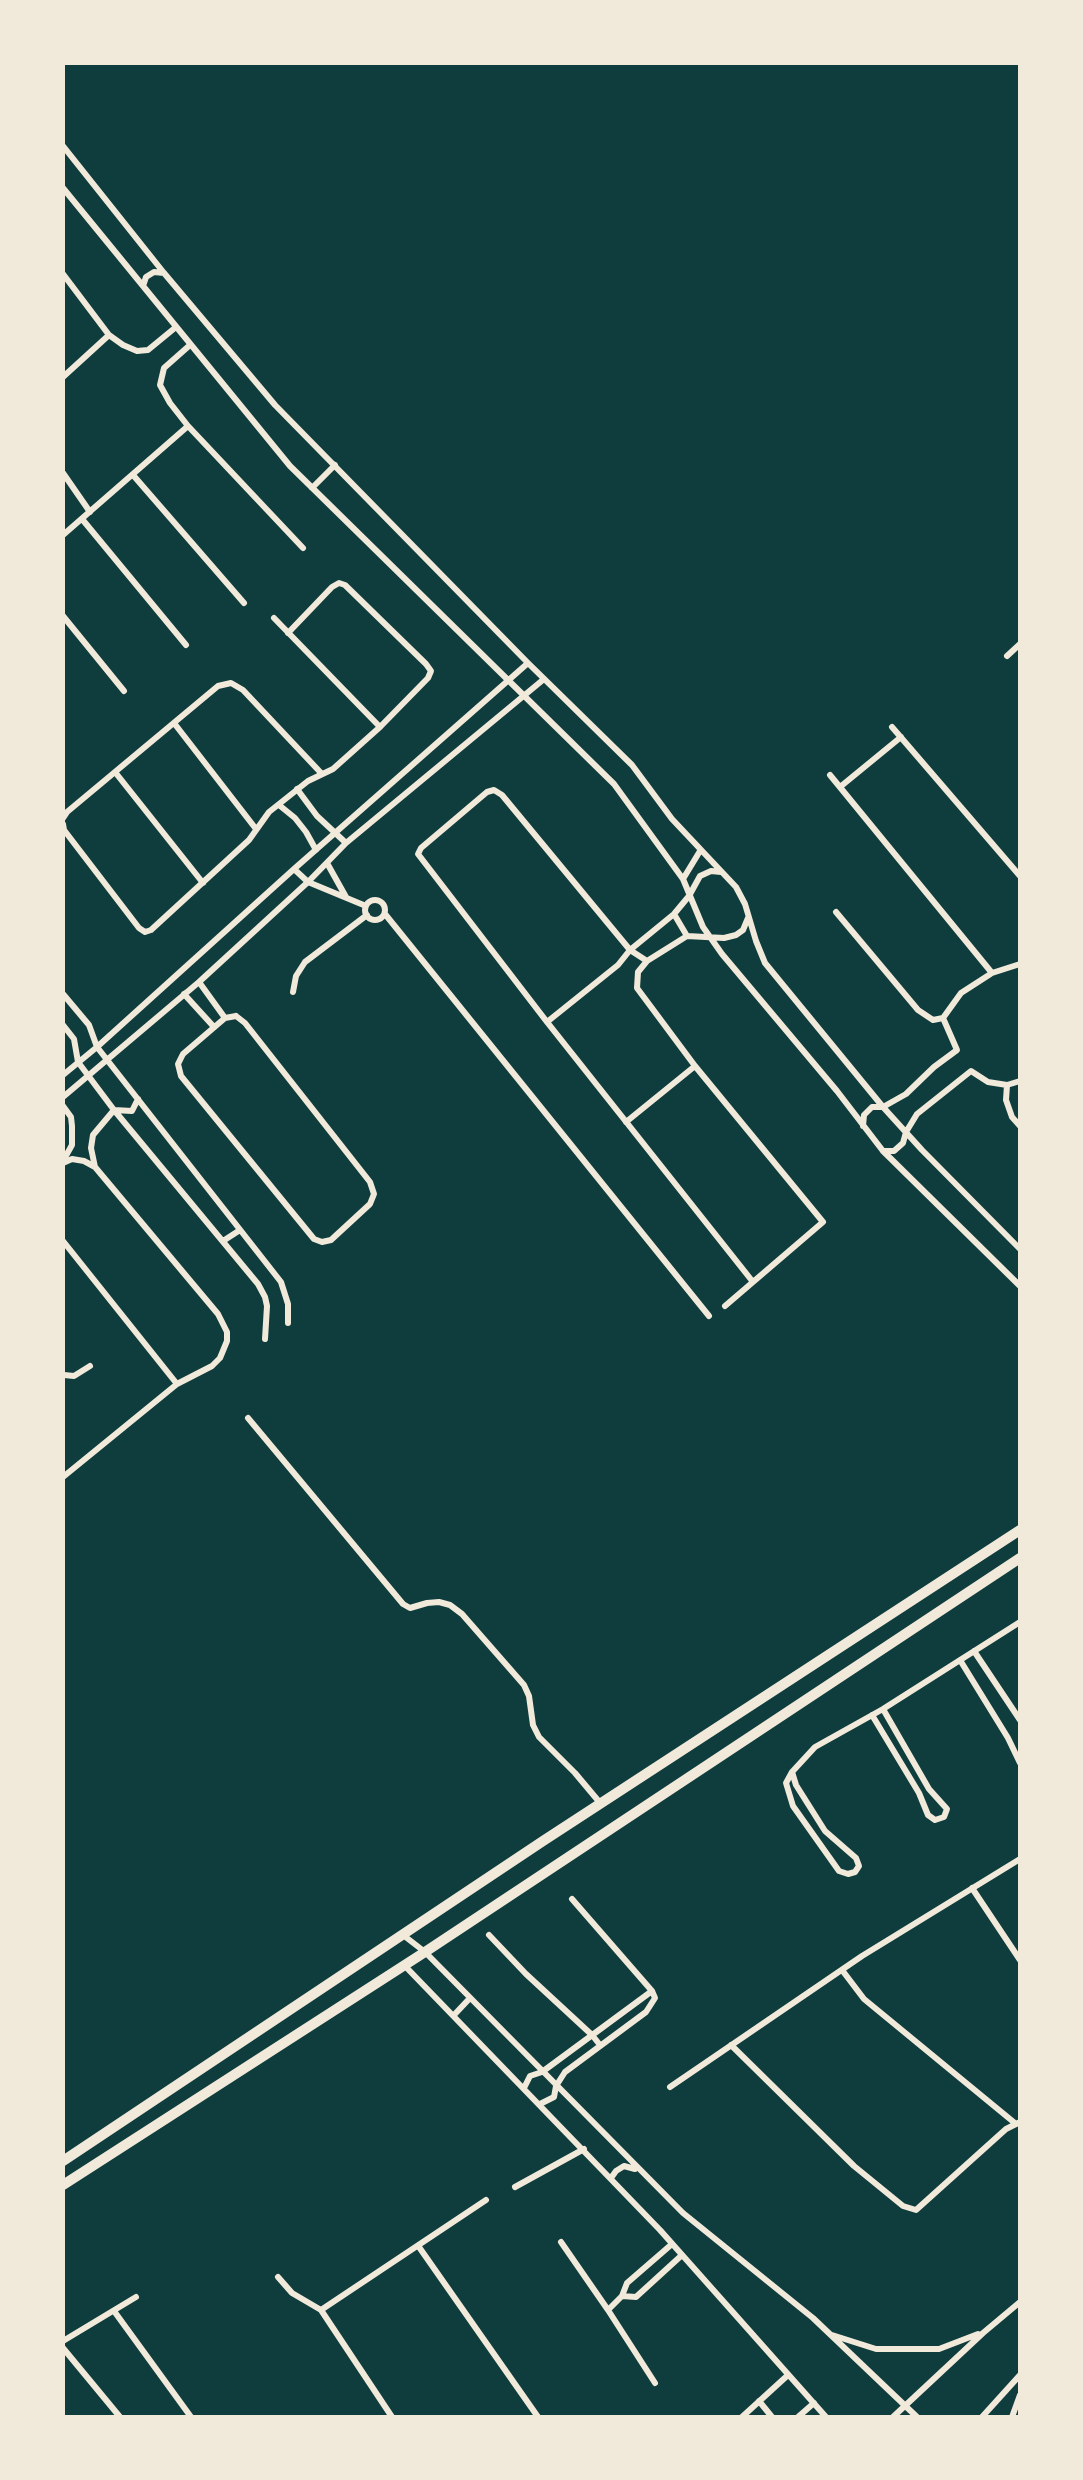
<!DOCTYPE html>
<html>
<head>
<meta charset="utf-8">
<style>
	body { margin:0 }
	#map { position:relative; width:1083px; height:2480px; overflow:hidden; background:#0f3d3e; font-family:"Public Sans",sans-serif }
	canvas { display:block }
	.frame { position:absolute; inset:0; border:65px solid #f1e9da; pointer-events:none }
</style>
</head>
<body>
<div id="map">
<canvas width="1083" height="2480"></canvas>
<div class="frame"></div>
</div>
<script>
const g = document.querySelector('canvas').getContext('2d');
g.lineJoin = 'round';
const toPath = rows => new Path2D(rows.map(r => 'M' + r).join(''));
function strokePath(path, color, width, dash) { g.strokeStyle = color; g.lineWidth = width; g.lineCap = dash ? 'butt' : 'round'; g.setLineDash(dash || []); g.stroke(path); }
strokePath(toPath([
	[63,146,164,273,275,405,528,663,632,765,672,819,736,887,745,904,756,941,765,963,883,1107,922,1150,1020,1249],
	[63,188,290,466,614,784,683,879,703,927,722,954,837,1091,883,1151,1020,1286],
	[63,274,109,335,123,345,137,351,148,350,176,327],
	[143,286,146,277,154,272,164,273],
	[190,345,164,368,160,385,170,403,188,426,303,548],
	[63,377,109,335],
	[63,473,90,512],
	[133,475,244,603],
	[312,488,335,465],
	[82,519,186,645],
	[63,535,188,426],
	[63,616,124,691],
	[274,618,380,727],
	[1007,656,1020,644],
	[174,723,256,829],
	[892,727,1020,876],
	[115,772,203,883],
	[830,775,992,973],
	[840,787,901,737],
	[297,789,317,816,346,843],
	[279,805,295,818,306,832,316,850],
	[63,818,67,812,218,686,231,683,243,690,322,774],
	[63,824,64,830,139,928,145,932,151,930,249,840,269,812,308,781,333,769,380,727,428,678,431,671,426,664,345,585,339,583,332,587,288,633],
	[327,863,346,897],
	[294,869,308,882,366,906],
	[683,879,700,851],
	'365 910a10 10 0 1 1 20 0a10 10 0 1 1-20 0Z',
	[836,912,918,1010,933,1020,943,1018],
	[385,914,709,1316],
	[674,914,687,936],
	[647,961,630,950,502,795,494,790,487,792,421,848,418,854,547,1022,753,1282],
	[199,982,225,1018],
	[293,992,296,976,305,962,367,915],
	[63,994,89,1025,97,1047,281,1282,288,1304,288,1323],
	[184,994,214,1027],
	[236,1016,245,1023,370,1182,374,1194,370,1204,331,1240,322,1242,314,1239,181,1076,178,1064,183,1054,225,1018,236,1016],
	[943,1018,961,993,992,973,1020,964],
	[547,1022,618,965,630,950,674,914,689,896,700,876,711,871,721,872],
	[63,1025,74,1039,78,1062,114,1110,258,1284,265,1297,267,1306,265,1339],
	[63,1075,97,1047,294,869,528,663],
	[1007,1085,1006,1100,1012,1117,1020,1126],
	[63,1097,199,982,308,882,346,843,544,679],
	[63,1106,71,1117,72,1126,72,1145,63,1161],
	[626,1122,695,1066],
	[863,1126,864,1115,872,1107,883,1107,906,1094,934,1067,957,1050,943,1018],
	[883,1151,894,1151,903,1143,906,1132,917,1114,971,1071,988,1082,1007,1085,1020,1081],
	[63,1163,72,1159,84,1161,95,1167],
	[63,1241,177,1384],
	[223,1241,240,1230],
	[725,1306,823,1222,695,1066,637,988,638,972,647,961,687,936,724,938,736,935,743,930,748,918],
	[64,1375,74,1376,90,1366],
	[248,1418,403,1604,410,1608,427,1603,439,1602,450,1605,462,1614,524,1685,529,1696,533,1725,539,1737,575,1773,601,1804],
	[63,1477,177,1384,212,1366,220,1358,227,1341,227,1332,218,1314,95,1167,91,1148,93,1135,114,1110,132,1111,138,1099],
	[974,1651,1020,1720],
	[960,1660,1008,1738,1020,1763],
	[872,1715,919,1793,928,1815,935,1820,944,1817,947,1809,929,1789,883,1709],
	[792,1772,796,1785,825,1831,856,1858,859,1866,855,1872,848,1874,839,1871,793,1806,786,1783,792,1772,815,1747,883,1709,1020,1622],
	[972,1888,1020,1960],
	[403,1935,425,1952,683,2213,813,2318,917,2417],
	[489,1935,526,1974,592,2035,600,2045],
	[404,1965,660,2230,826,2417],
	[842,1970,864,1999,1016,2124],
	[454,2015,470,1998],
	[731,2045,854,2166,903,2206,916,2210,1006,2129,1020,2122],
	[670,2087,862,1956,1020,1859],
	[524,2088,530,2076,542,2072,652,1991],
	[540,2104,554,2097,556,2086,565,2072,646,2012,655,1998,652,1991,572,1899],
	[611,2178,616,2171,624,2166,635,2169],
	[515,2187,584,2149],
	[561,2242,608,2310,655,2383],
	[419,2247,538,2417],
	[278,2277,292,2293,321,2310,392,2417],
	[622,2296,636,2297,682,2255],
	[321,2310,486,2200],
	[608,2310,622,2296,627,2283,672,2244],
	[114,2311,191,2417],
	[832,2335,876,2349,939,2349,978,2334],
	[63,2341,136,2297],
	[63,2348,120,2417],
	[759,2401,772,2417],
	[742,2417,788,2375],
	[798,2417,814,2403],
	[893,2417,983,2333,1020,2302],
	[982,2417,1020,2375],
	[1012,2417,1020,2395]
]), '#f1e9da', 6);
strokePath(toPath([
	[63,2161,543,1841,1020,1530],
	[63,2185,425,1952,1020,1558]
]), '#f1e9da', 10);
</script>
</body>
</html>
